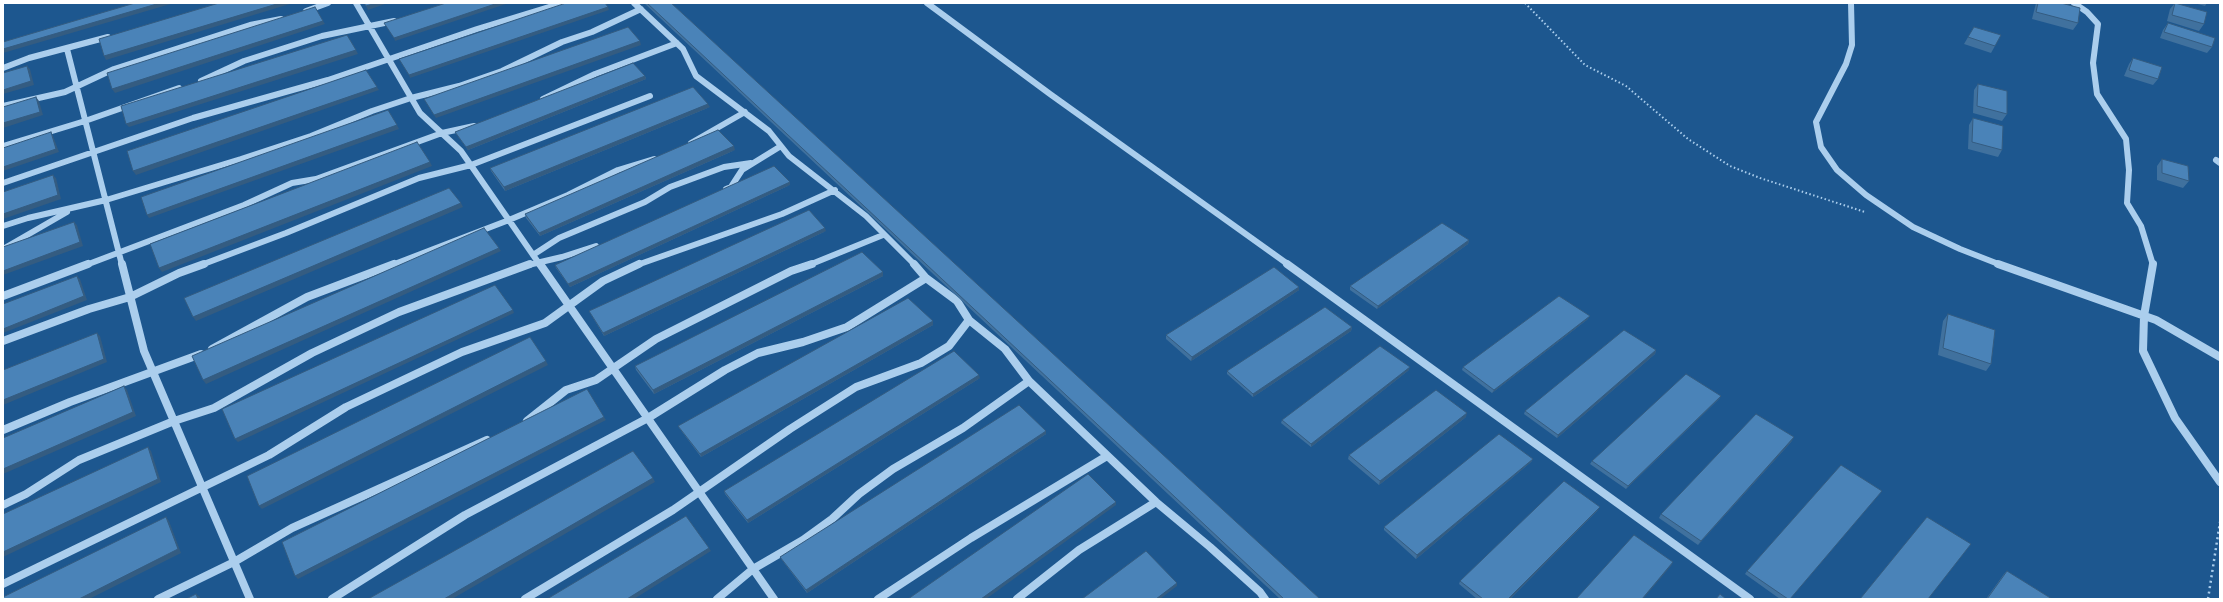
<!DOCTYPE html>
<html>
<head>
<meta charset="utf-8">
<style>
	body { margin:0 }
	#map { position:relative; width:2223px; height:602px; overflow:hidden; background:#1d578f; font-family:"Sofia Sans Condensed",sans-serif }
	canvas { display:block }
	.frame { position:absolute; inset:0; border:4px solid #fff; pointer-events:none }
</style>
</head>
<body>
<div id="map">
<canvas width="2223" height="602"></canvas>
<div class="frame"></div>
</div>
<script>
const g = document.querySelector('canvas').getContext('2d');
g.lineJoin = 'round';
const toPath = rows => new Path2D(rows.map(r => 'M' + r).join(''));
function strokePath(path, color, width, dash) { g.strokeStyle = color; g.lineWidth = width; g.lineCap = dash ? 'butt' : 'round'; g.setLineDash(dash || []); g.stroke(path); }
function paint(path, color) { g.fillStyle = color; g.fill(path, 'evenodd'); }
strokePath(toPath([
	[1525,3,1585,65,1626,86,1688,139,1730,166,1760,178,1865,212]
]), '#abceed', 2, [1.5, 2.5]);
strokePath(toPath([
	[2208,599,2220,522]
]), '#abceed', 2.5, [2, 3.5]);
strokePath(toPath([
	[356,3,420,113,461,151,540,265],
	[634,3,683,49,696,76,769,131,789,156,866,216,915,265],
	[927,3,1050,94,1289,265],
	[1851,3,1852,45,1846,64,1816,122,1821,147,1837,170,1866,195,1913,227,1960,249,2001,265],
	[2074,3,2087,12,2098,24,2093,63,2097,94,2126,139,2129,170,2127,203,2141,226,2153,265],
	[306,11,328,3],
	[67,49,122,265],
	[3,68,29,58,108,37],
	[201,81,244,61,322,36,394,21],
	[543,99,595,74,677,43],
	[3,106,65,92,114,69,250,25,281,19],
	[691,143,745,112],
	[3,146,85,121,179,88],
	[2216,160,2220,163],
	[3,183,193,118,328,80,477,29,562,3],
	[726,189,731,187,742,170,781,146],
	[3,226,28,218,106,200,241,159,311,136,372,111,411,98,459,86,502,71,562,42,592,32,641,9],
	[3,249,67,212],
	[533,255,559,238,645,202,670,187,724,167,751,163],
	[86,265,244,205,292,183,316,179,442,133,474,126],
	[201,265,286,233,419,178,471,165,650,96],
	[392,265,509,220,568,195,618,170,654,159],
	[528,265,562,257,596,246],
	[637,265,782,214,835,190],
	[809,265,883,235]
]), '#abceed', 6);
strokePath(toPath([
	[122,264,144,351,250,599],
	[540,264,774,599],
	[914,264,926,278,957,301,969,320,1005,349,1029,381,1156,502,1210,547,1260,592,1265,599],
	[1287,264,1750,599],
	[1998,264,2156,320,2220,357],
	[2153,264,2144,316,2143,351,2175,418,2220,482],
	[3,296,88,264],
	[3,341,89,309,130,297,179,273,204,264],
	[212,349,307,297,394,264],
	[527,421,566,390,596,380,656,339,791,271,812,264],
	[3,430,70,402,201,354],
	[3,505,26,494,79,460,174,421,214,408,312,353,399,312,530,264],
	[3,584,269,455,346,407,462,352,545,323,603,281,639,264],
	[158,599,234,562,292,528,487,440],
	[332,599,465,515,648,418,725,370,758,353,803,342,847,327,926,278],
	[525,599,673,510,790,429,856,387,921,363,949,346,969,320],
	[717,599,753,569,803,540,832,519,859,494,893,469,963,428,1029,381],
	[878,599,971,538,1107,456],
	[1017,599,1079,550,1156,502]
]), '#abceed', 8);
paint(toPath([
	[644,3,671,3,1320,599,1280,599],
	[2036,3,2061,3,2078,23,2073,30,2032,19],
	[2175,3,2204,24,2199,31,2167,21,2170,9],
	[2194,3,2207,3,2205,6],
	[2168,23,2212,47,2207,53,2160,38,2163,30],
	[1974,27,1995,46,1991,53,1964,44],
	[2133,58,2158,79,2153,85,2124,76,2129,64],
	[645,76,646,79,468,150,457,135,455,132],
	[1978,84,2007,114,2002,121,1973,113,1974,90],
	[710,107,505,191,491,171,490,168],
	[1973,118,2002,150,1998,157,1968,149,1969,125],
	[735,150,540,236,526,218,525,214],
	[2162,159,2189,181,2183,188,2157,180,2157,166],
	[790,185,570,287,556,268,555,265],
	[826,231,604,336,589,311],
	[1469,240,1468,244,1377,309,1350,290,1350,286],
	[883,272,883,276,654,394,636,370,635,366],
	[1299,287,1299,290,1191,361,1166,339,1166,335],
	[1948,314,1991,364,1986,371,1938,355,1943,321],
	[1588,319,1492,393,1462,370,1463,367],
	[933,321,933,325,701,457,680,429,678,426],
	[1352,327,1351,331,1253,397,1227,374,1227,371],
	[1656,350,1655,354,1557,438,1524,414,1525,411],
	[1409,370,1311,447,1281,423,1282,420],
	[980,378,748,523,725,494,724,491],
	[1721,396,1719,399,1626,489,1590,464,1592,461],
	[1466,417,1379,485,1348,459,1349,455],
	[1046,431,1046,434,807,593,782,560,780,557],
	[1792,441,1698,545,1659,518,1661,514],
	[1533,459,1531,462,1416,559,1384,530,1384,527],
	[1598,510,1510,599,1477,599,1459,584,1460,581],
	[1747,571,1790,599,1780,599,1745,574],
	[2007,571,2052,599,1986,599,2004,574]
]), '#40719e');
paint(toPath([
	[160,3,174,3,3,53,3,49],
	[280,3,293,3,106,60,104,56],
	[376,3,388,3,368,10,366,6],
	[498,3,509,3,395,41,394,38],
	[608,7,609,10,410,78,409,75],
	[323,21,325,24,115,93,112,89],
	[640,41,641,45,436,118,434,115],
	[356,50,358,54,129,127,126,124],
	[27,66,30,69,34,85,3,94,3,90],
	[645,76,646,79,468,150,466,147],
	[377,87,379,90,136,175,133,171],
	[36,97,39,101,43,115,3,128,3,123],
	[708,104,710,107,505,191,504,187],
	[397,125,399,129,149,218,147,215],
	[51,132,53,136,59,152,3,171,3,167],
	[734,146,735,150,540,236,539,233],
	[430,162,432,166,162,272,159,268],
	[53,175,56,178,61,199,3,219,3,214],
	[790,182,790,185,570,287,568,284],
	[461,203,463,207,196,321,193,317],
	[74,222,77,225,83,246,3,275,3,271],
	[825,228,826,231,604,336,603,333],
	[1469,240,1468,244,1377,309,1378,306],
	[499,248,501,251,206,384,203,380],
	[883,272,883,276,654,394,653,390],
	[77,276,80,279,87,300,3,333,3,329],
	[1299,287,1299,290,1191,361,1192,357],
	[513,310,514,313,238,442,235,439],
	[1590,316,1588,319,1492,393,1494,390],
	[933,321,933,325,701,457,700,454],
	[1352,327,1351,331,1253,397,1253,394],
	[97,333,100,336,107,362,3,405,3,400],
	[1656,350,1655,354,1557,438,1558,435],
	[546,361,548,365,262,509,259,506],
	[1410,367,1409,370,1311,447,1311,444],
	[979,375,980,378,748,523,747,520],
	[124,386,127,390,136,416,3,474,3,469],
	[1721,396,1719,399,1626,489,1628,486],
	[1467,413,1466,417,1379,485,1380,481],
	[604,417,606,420,298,579,295,576],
	[1046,431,1046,434,807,593,806,590],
	[1794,437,1792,441,1698,545,1701,541],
	[148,447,151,451,161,482,3,557,3,552],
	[1533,459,1531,462,1416,559,1417,555],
	[653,478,655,482,452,599,444,599],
	[1116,502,1116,505,986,599,981,599],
	[1600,507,1598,510,1510,599,1508,599],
	[166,517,169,521,181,553,89,599,79,599],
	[709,548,711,551,634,599,627,599],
	[1673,562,1671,566,1643,599,1642,599],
	[1177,583,1177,586,1160,599,1156,599],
	[196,594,200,597,200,599,198,599]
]), '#345c81');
const building = toPath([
	[135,3,160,3,3,49,3,42,135,3],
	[219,3,280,3,104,56,99,39,219,3],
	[364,3,376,3,366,6,364,3],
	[446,3,498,3,394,38,384,23,446,3],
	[566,3,605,3,608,7,409,75,399,59,566,3],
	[647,3,671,3,1320,599,1284,599,647,3],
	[2038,3,2061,3,2080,8,2078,23,2036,12,2038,3],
	[2175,3,2207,12,2204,24,2172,15,2175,3],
	[315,7,323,21,112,89,107,73,315,7],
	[2168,23,2215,38,2212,47,2164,32,2168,23],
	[628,27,640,41,434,115,424,99,628,27],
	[1974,27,2001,35,1995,46,1968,37,1974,27],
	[347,35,356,50,126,124,121,106,347,35],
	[2133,58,2162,67,2158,79,2129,70,2133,58],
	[633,63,645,76,466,147,455,132,633,63],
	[27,66,31,81,3,90,3,73,27,66],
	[366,70,377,87,133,171,127,151,366,70],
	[1978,84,2007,91,2007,114,1977,106,1978,84],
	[693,87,708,104,504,187,490,168,693,87],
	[36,97,40,112,3,123,3,107,36,97],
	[388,110,397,125,147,215,141,197,388,110],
	[1973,118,2003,126,2002,150,1972,142,1973,118],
	[718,130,734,146,539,233,525,214,718,130],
	[51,132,56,149,3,167,3,148,51,132],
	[417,142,430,162,159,268,150,244,417,142],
	[2162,159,2188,166,2189,181,2162,173,2162,159],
	[774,166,790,182,568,284,555,265,774,166],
	[53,175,58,195,3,214,3,192,53,175],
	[449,188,461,203,193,317,184,298,449,188],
	[809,210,825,228,603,333,589,311,809,210],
	[74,222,80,242,3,271,3,247,74,222],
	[1442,223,1469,240,1378,306,1350,286,1442,223],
	[484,228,499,248,203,380,192,356,484,228],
	[862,252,883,272,653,390,635,366,862,252],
	[1274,267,1299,287,1192,357,1166,335,1274,267],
	[77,276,84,296,3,329,3,304,77,276],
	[495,285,513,310,235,439,222,409,495,285],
	[1559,296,1590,316,1494,390,1463,367,1559,296],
	[908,298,933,321,700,454,678,426,908,298],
	[1325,307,1352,327,1253,394,1227,371,1325,307],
	[1948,314,1995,330,1991,364,1943,348,1948,314],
	[1624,330,1656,350,1558,435,1525,411,1624,330],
	[97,333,104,359,3,400,3,370,97,333],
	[530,337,546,361,259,506,247,476,530,337],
	[1380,346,1410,367,1311,444,1282,420,1380,346],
	[954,351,979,375,747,520,724,491,954,351],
	[1686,374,1721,396,1628,486,1592,461,1686,374],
	[124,386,133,412,3,469,3,438,124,386],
	[587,389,604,417,295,576,282,542,587,389],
	[1436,390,1467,413,1380,481,1349,455,1436,390],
	[1019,405,1046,431,806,590,780,557,1019,405],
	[1756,414,1794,437,1701,541,1661,514,1756,414],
	[1499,434,1533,459,1417,555,1384,527,1499,434],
	[148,447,158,479,3,552,3,514,148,447],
	[633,451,653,478,444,599,368,599,633,451],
	[1841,465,1882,491,1790,599,1788,599,1747,571,1841,465],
	[1088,474,1116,502,981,599,908,599,1088,474],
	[1564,481,1600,507,1508,599,1483,599,1460,581,1564,481],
	[686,516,709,548,627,599,547,599,686,516],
	[166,517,178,549,79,599,3,599,3,597,166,517],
	[1927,517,1971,544,1928,599,1860,599,1927,517],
	[1634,535,1673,562,1642,599,1576,599,1634,535],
	[1146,551,1177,583,1156,599,1082,599,1146,551],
	[2007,571,2052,599,1987,599,2007,571],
	[196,594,198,599,186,599,196,594],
	[1720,594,1726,599,1716,599,1720,594]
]);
paint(building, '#4a83b8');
strokePath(building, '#345c81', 1);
</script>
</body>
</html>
